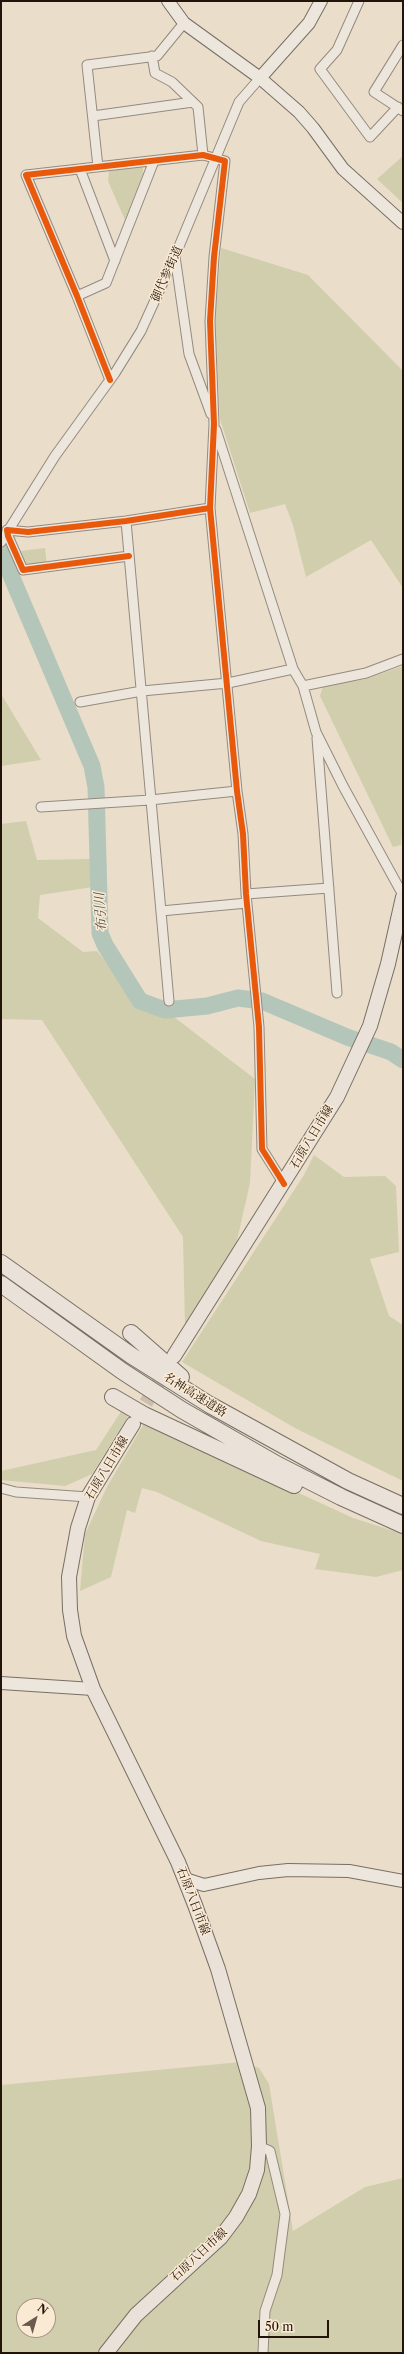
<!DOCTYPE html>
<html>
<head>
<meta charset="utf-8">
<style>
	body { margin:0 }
	#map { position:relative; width:404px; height:2354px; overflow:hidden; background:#eaddca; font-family:"Libre Caslon Text",serif }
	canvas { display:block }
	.frame { position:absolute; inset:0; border:2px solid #231409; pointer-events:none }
	.north { position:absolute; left:16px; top:2298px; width:40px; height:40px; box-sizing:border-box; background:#faead4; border:1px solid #a49483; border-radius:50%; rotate:37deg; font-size:11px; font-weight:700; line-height:16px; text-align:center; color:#231409 }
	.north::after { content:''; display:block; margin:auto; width:14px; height:18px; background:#695a4d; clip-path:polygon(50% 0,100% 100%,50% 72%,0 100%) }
	.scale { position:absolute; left:258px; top:2320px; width:71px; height:18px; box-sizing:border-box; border:2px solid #231409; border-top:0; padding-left:5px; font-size:12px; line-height:14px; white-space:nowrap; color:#231409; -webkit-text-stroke:3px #faead4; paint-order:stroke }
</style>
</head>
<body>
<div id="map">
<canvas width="404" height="2354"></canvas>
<div class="frame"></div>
<div class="north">N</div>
<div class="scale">50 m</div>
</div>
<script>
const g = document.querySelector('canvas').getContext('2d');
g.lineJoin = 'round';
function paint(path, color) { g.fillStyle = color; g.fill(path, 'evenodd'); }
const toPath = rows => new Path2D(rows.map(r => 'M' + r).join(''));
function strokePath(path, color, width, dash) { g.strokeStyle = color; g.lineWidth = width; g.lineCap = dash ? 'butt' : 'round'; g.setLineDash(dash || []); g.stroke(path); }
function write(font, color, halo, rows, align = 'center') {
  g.font = font + ' "Libre Caslon Text","Noto Serif JP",serif'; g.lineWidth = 3; g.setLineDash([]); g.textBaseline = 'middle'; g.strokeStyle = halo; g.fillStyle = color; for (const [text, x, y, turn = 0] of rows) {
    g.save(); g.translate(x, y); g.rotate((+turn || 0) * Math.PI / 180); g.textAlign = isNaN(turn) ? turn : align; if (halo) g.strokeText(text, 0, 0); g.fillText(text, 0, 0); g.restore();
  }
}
paint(toPath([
	[403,156,403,203,377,179],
	[143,166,143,174,125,220,108,181,109,171],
	[221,248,308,275,403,371,403,588,371,540,306,577,293,525,285,504,250,513,220,419,215,322],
	[45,548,47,565,31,567,25,564,21,551],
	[403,666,403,821,401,845,393,847,320,696,323,686,366,679],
	[1,694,41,760,1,766],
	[26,821,37,860,92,859,93,887,40,895,38,918,83,952,97,951,146,1012,174,1017,255,1079,250,1183,235,1249,185,1325,183,1237,42,1020,1,1019,1,824],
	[314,1155,344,1177,385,1176,396,1186,399,1252,370,1259,389,1316,403,1325,403,1481,295,1428,182,1362,304,1175],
	[122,1410,128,1416,92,1474,65,1486,1,1480,1,1471,96,1450],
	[143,1425,186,1441,353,1518,403,1534,403,1570,376,1577,315,1569,320,1554,261,1541,157,1492,142,1488,135,1513,127,1510,111,1577,80,1591,85,1534,107,1487],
	[241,2062,259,2068,269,2084,293,2231,365,2187,403,2178,403,2353,1,2353,1,2085],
	[24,2306,48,2306,48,2330,24,2330]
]), '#d0ceac');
strokePath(toPath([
	[1,552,92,766,96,787,100,933,105,945,140,1001,165,1010,207,1006,238,998,262,1001,347,1037,391,1052,403,1060]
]), '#b4c6ba', 17);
strokePath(toPath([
	[135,1421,168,1367]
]), '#ccbfad', 14, [14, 7]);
const street = toPath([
	[359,1,337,50,320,69,370,137,398,107],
	[403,45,374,92,403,111],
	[152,56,155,73,172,82,198,107,203,155],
	[93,116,193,102],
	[98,167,87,65,157,56,184,23],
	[80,169,115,261],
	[175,256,189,354,211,414],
	[77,296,106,283,154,161],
	[110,380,77,296,26,175,203,155,225,161,214,257,210,321,214,424,210,508,237,791,243,834,246,894,259,1027,262,1149,284,1184],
	[216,430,293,669,303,686,316,732,343,786,403,895],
	[126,521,169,1001],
	[1,542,55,456,115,373,141,331,175,256,239,102,260,78],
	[129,556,23,570,8,536,7,530,28,532,126,521,210,508],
	[303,686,366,673,403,659],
	[80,702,142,691,228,683,293,669],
	[317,738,337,993],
	[41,807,150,800,237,791],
	[246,894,329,888],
	[161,911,247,903],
	[1,1488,16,1492,88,1497],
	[259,2146,270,2151,285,2214,277,2275,265,2311,263,2353]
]);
const secondary = toPath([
	[168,1,184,23,260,78,299,112,313,128,343,169,403,223],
	[260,78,309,23,321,1],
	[1,1683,93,1689],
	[185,1879,204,1885,259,1873,288,1870,349,1871,403,1881]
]);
const primary = toPath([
	[174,1356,337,1097,370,1026,388,964,403,897],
	[106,2353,136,2315,221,2237,236,2217,249,2194,257,2170,259,2146,258,2108,218,1969,195,1905,178,1862,93,1689,74,1636,70,1610,69,1577,78,1528,88,1497,133,1424]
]);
const highway = toPath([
	[1,1263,132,1356,210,1405,348,1481,403,1506],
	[1,1284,122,1371,182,1410,278,1465,341,1497,403,1525],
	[131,1333,181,1377],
	[113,1397,144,1415,294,1485]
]);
strokePath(street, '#948a7f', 11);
strokePath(secondary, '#786f64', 14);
strokePath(primary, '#786f64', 16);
strokePath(highway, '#786f64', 18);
strokePath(street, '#ede6dd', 9);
strokePath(secondary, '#ede6dd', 12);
strokePath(primary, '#eae2d8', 14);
strokePath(highway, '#eae2d8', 16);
strokePath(toPath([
	[110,380,77,296,26,175,203,155,225,161,214,257,210,321,214,424,210,508,237,791,243,834,246,894,259,1027,262,1149,284,1184],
	[129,556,23,570,8,536,7,530,28,532,126,521,210,508]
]), '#e8590c', 6);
write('12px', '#231409', '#faead4', [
	["御代参街道",167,274,-66],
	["石原八日市線",312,1137,-59],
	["名神高速道路",195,1395,32],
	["石原八日市線",107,1468,-59],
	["石原八日市線",193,1901,69],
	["石原八日市線",199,2255,-43]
]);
write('italic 13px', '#4e4f44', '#faead4', [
	["布引川",101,912,-94]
]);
</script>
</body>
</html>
